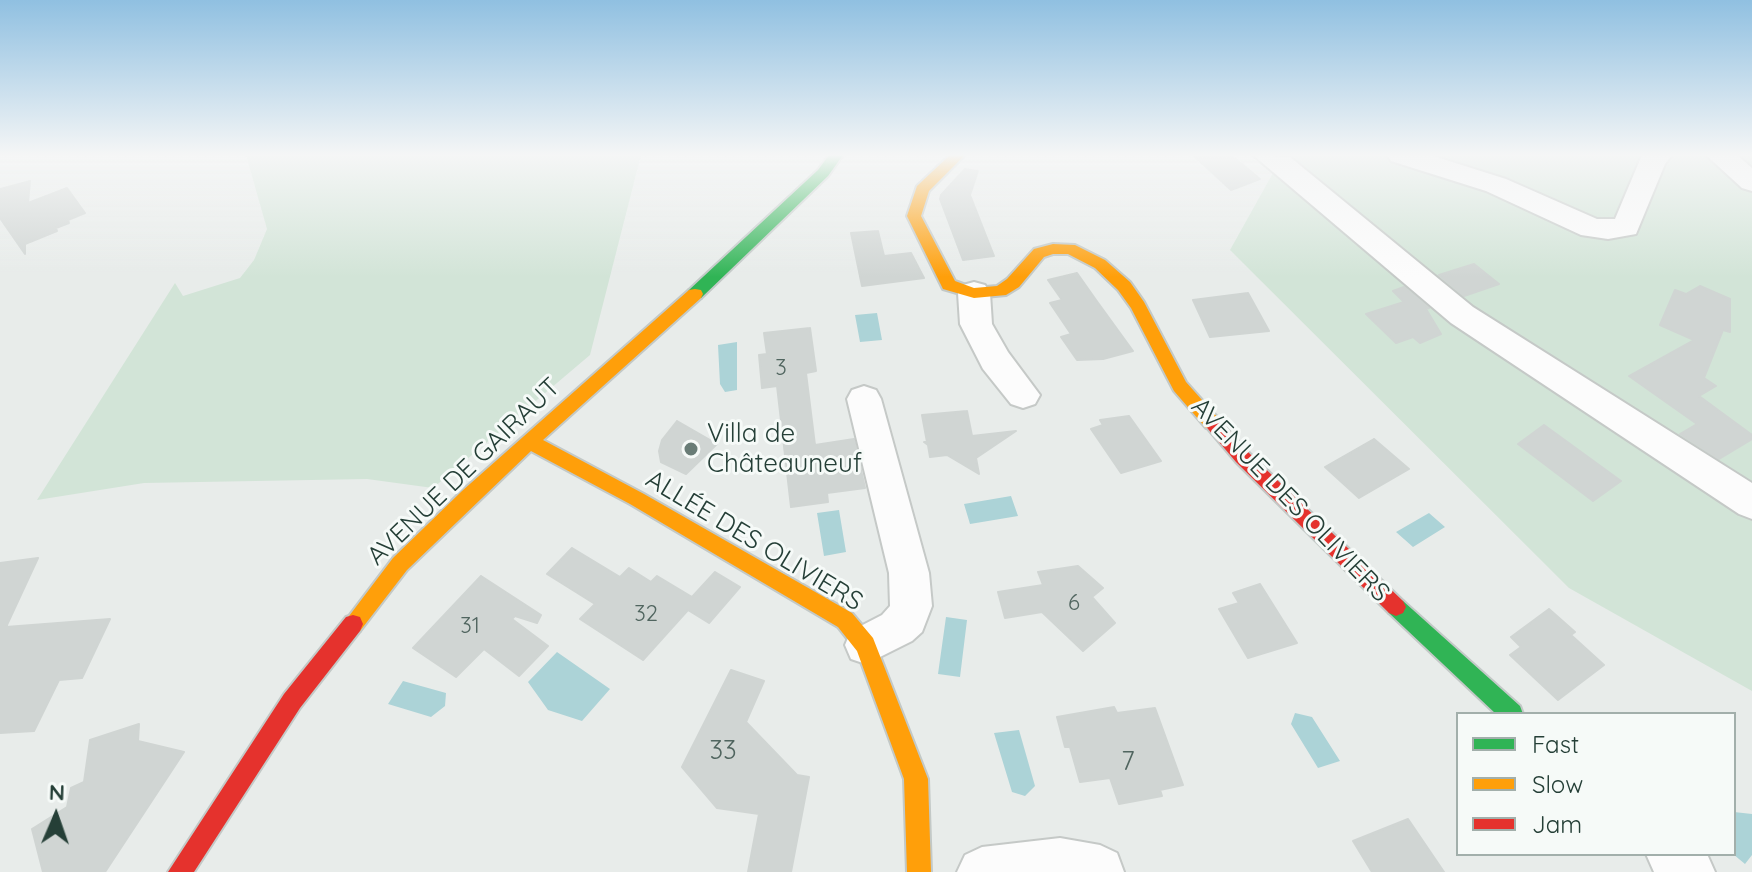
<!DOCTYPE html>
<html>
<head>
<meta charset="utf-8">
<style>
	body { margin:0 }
	#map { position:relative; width:1752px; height:872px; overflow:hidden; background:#e8ecea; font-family:Quicksand,sans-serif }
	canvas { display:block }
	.legend { position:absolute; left:1456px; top:712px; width:280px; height:144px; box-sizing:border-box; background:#f6faf8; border:2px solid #a2afab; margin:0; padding:10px 14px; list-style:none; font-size:24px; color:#253f37 }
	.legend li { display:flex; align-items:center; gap:16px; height:40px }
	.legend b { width:40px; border:2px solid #a2afab }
	.north { position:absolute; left:16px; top:776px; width:80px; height:80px; -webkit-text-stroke:6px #f6faf8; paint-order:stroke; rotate:2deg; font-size:22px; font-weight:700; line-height:32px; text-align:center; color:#253f37 }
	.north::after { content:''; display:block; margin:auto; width:28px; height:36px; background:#253f37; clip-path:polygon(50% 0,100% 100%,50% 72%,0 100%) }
</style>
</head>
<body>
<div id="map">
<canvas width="1752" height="872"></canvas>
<ul class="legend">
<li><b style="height:10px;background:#30b455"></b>Fast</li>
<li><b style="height:10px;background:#ff9f0a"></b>Slow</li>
<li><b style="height:10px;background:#e5322d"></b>Jam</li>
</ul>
<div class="north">N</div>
</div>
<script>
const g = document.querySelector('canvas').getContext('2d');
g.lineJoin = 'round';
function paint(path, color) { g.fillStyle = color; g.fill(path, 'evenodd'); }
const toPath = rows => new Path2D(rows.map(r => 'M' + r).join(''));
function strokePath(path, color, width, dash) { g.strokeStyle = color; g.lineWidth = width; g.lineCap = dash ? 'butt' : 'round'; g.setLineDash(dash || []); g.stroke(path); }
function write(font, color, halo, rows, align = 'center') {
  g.font = font + ' Quicksand,sans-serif'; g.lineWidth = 6; g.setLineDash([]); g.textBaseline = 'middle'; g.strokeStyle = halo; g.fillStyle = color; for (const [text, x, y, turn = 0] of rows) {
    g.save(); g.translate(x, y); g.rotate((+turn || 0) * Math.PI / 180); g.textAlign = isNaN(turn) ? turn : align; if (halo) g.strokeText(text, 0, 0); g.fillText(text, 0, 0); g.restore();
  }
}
paint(toPath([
	[246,155,641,155,590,355,433,488,367,479,144,483,37,500,175,283,183,296,240,278,254,260,267,229],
	[1283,155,1752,155,1752,691,1569,588,1230,250]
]), '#d2e4d7');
paint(toPath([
	[877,313,882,340,860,342,855,315],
	[737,342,737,390,725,392,720,384,718,345],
	[1011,496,1018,516,970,524,964,504],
	[839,510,846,552,824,556,817,513],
	[1429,513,1445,527,1413,547,1396,532],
	[946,617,967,620,960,677,938,674],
	[557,652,610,689,582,721,548,710,528,682],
	[403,681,446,693,445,706,431,717,388,704],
	[1295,713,1312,717,1340,761,1318,768,1291,724],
	[1019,730,1035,786,1025,796,1012,792,994,733],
	[1734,812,1752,814,1752,855,1745,864,1733,854]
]), '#acd3d7');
const building = toPath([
	[1193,155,1231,155,1260,179,1231,190,1193,155],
	[965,169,978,171,970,195,994,256,963,260,940,199,941,195,965,169],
	[30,181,28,203,67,188,85,213,68,220,69,223,56,228,57,231,25,244,25,254,0,218,0,189,30,181],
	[878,231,884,256,911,253,924,278,862,286,851,233,878,231],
	[1474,264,1499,284,1464,296,1439,275,1474,264],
	[1077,273,1096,300,1133,351,1103,359,1077,360,1061,337,1071,334,1050,303,1062,300,1048,280,1077,273],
	[1700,286,1730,299,1730,332,1723,330,1704,378,1716,386,1699,396,1752,435,1752,439,1719,459,1680,434,1697,424,1629,376,1694,340,1660,325,1675,290,1686,294,1700,286],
	[1404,287,1429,308,1426,309,1441,334,1420,343,1413,337,1396,343,1366,314,1404,302,1393,291,1404,287],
	[1248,293,1269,331,1210,337,1193,300,1248,293],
	[810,328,816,371,806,373,815,445,854,439,865,488,827,493,828,502,791,507,777,386,762,388,759,355,767,354,764,333,810,328],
	[967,411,972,436,1016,431,976,458,979,474,947,455,930,457,928,445,924,442,927,442,922,415,967,411],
	[1129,416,1161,461,1121,473,1091,429,1103,425,1100,420,1129,416],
	[677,421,717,444,686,474,661,462,659,451,662,440,677,421],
	[1544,425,1621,481,1593,501,1518,444,1544,425],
	[1374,439,1409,469,1359,498,1325,467,1374,439],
	[572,548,620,577,629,568,651,582,657,576,692,597,715,572,740,587,709,623,688,610,643,660,580,619,595,604,547,574,572,548],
	[38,558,6,627,110,619,82,678,59,680,34,731,0,733,0,563,38,558],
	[1078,566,1103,588,1092,597,1115,623,1083,651,1042,612,1005,618,998,592,1043,585,1038,572,1078,566],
	[481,576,541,615,537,623,515,616,512,619,548,646,519,676,484,649,456,677,413,648,481,576],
	[1260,584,1297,643,1248,658,1219,609,1239,603,1233,593,1260,584],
	[1549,609,1575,632,1571,635,1604,665,1558,700,1510,655,1521,647,1511,637,1549,609],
	[731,670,764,681,746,722,797,775,809,777,791,872,748,872,759,814,717,808,682,767,731,670],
	[1114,707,1117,713,1155,708,1183,785,1160,790,1162,796,1119,804,1110,778,1080,782,1070,747,1065,747,1057,717,1114,707],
	[139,724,138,741,184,752,105,872,43,872,32,829,67,807,71,788,84,782,90,740,139,724],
	[1408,819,1444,872,1372,872,1353,841,1408,819]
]);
paint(building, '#d0d5d3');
strokePath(building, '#d0d5d3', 2);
const street = toPath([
	[1253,155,1290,157,1473,307,1752,483,1752,519,1739,514,1451,323,1253,155],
	[1387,155,1430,155,1506,179,1597,219,1615,219,1642,155,1672,155,1665,164,1636,234,1608,239,1581,235,1486,191,1391,161,1387,155],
	[1706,155,1737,155,1752,168,1752,191,1742,188,1706,155],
	[974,282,985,285,990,293,992,324,1008,352,1040,395,1035,404,1023,408,1011,404,983,369,960,324,958,293,963,285,974,282],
	[864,386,876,390,881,399,929,573,932,606,922,632,912,641,866,664,851,659,845,645,851,631,882,615,890,606,889,573,847,399,852,390,864,386],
	[1060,838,1100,845,1117,853,1124,872,957,872,965,855,982,847,1060,838],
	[1646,854,1707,854,1715,872,1654,872,1646,854]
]);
const fast = toPath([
	[829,155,843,155,828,176,701,298,689,298,687,294,689,290,818,170,829,155],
	[1396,598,1403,601,1520,706,1523,714,1496,714,1389,613,1386,607,1389,601,1396,598]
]);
const slow = toPath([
	[950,155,965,155,929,191,921,216,955,281,974,288,997,286,1007,279,1034,249,1053,244,1075,245,1105,260,1130,282,1144,302,1186,382,1218,418,1221,423,1218,428,1206,428,1174,391,1131,308,1118,290,1095,268,1068,254,1053,254,1044,257,1019,287,1006,295,974,298,943,289,907,216,917,186,950,155],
	[695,289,701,290,703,294,701,298,543,440,644,494,852,613,873,638,928,779,931,872,907,872,904,779,857,651,838,627,630,504,531,451,407,570,360,631,353,633,346,631,343,624,393,558,462,491,689,290,695,289]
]);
const jam = toPath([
	[1212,416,1218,418,1248,452,1403,601,1406,607,1403,613,1396,616,1389,613,1236,462,1203,423,1212,416],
	[353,615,360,617,363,624,360,631,300,708,194,872,168,872,284,694,346,617,353,615]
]);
strokePath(street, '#c5c9c7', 4);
strokePath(fast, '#c3c9c7', 4);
strokePath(slow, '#c3c9c7', 4);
strokePath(jam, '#c3c9c7', 4);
paint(street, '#fcfcfc');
paint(fast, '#30b455');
paint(slow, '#ff9f0a');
paint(jam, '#e5322d');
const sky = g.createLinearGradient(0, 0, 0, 277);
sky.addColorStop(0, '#90c0e1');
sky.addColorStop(0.56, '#f5f6f6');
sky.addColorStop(1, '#f5f6f600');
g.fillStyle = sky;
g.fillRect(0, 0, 1752, 277);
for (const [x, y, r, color] of [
	[691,449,8,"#697c76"]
]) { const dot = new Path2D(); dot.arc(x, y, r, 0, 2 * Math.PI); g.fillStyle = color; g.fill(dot); strokePath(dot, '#f6faf8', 3); }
write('22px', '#50655f', null, [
	["3",781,368],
	["6",1074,603],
	["32",646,614],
	["31",470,626]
]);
write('26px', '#253f37', '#f6faf8', [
	["Villa de",707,434],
	["Châteauneuf",707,464]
], 'left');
write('26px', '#253f37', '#f6faf8', [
	["AVENUE DE GAIRAUT",464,472,-44],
	["AVENUE DES OLIVIERS",1290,500,46],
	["ALLÉE DES OLIVIERS",754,541,31]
]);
write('26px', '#50655f', null, [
	["33",723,751],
	["7",1128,762]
]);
</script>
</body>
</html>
